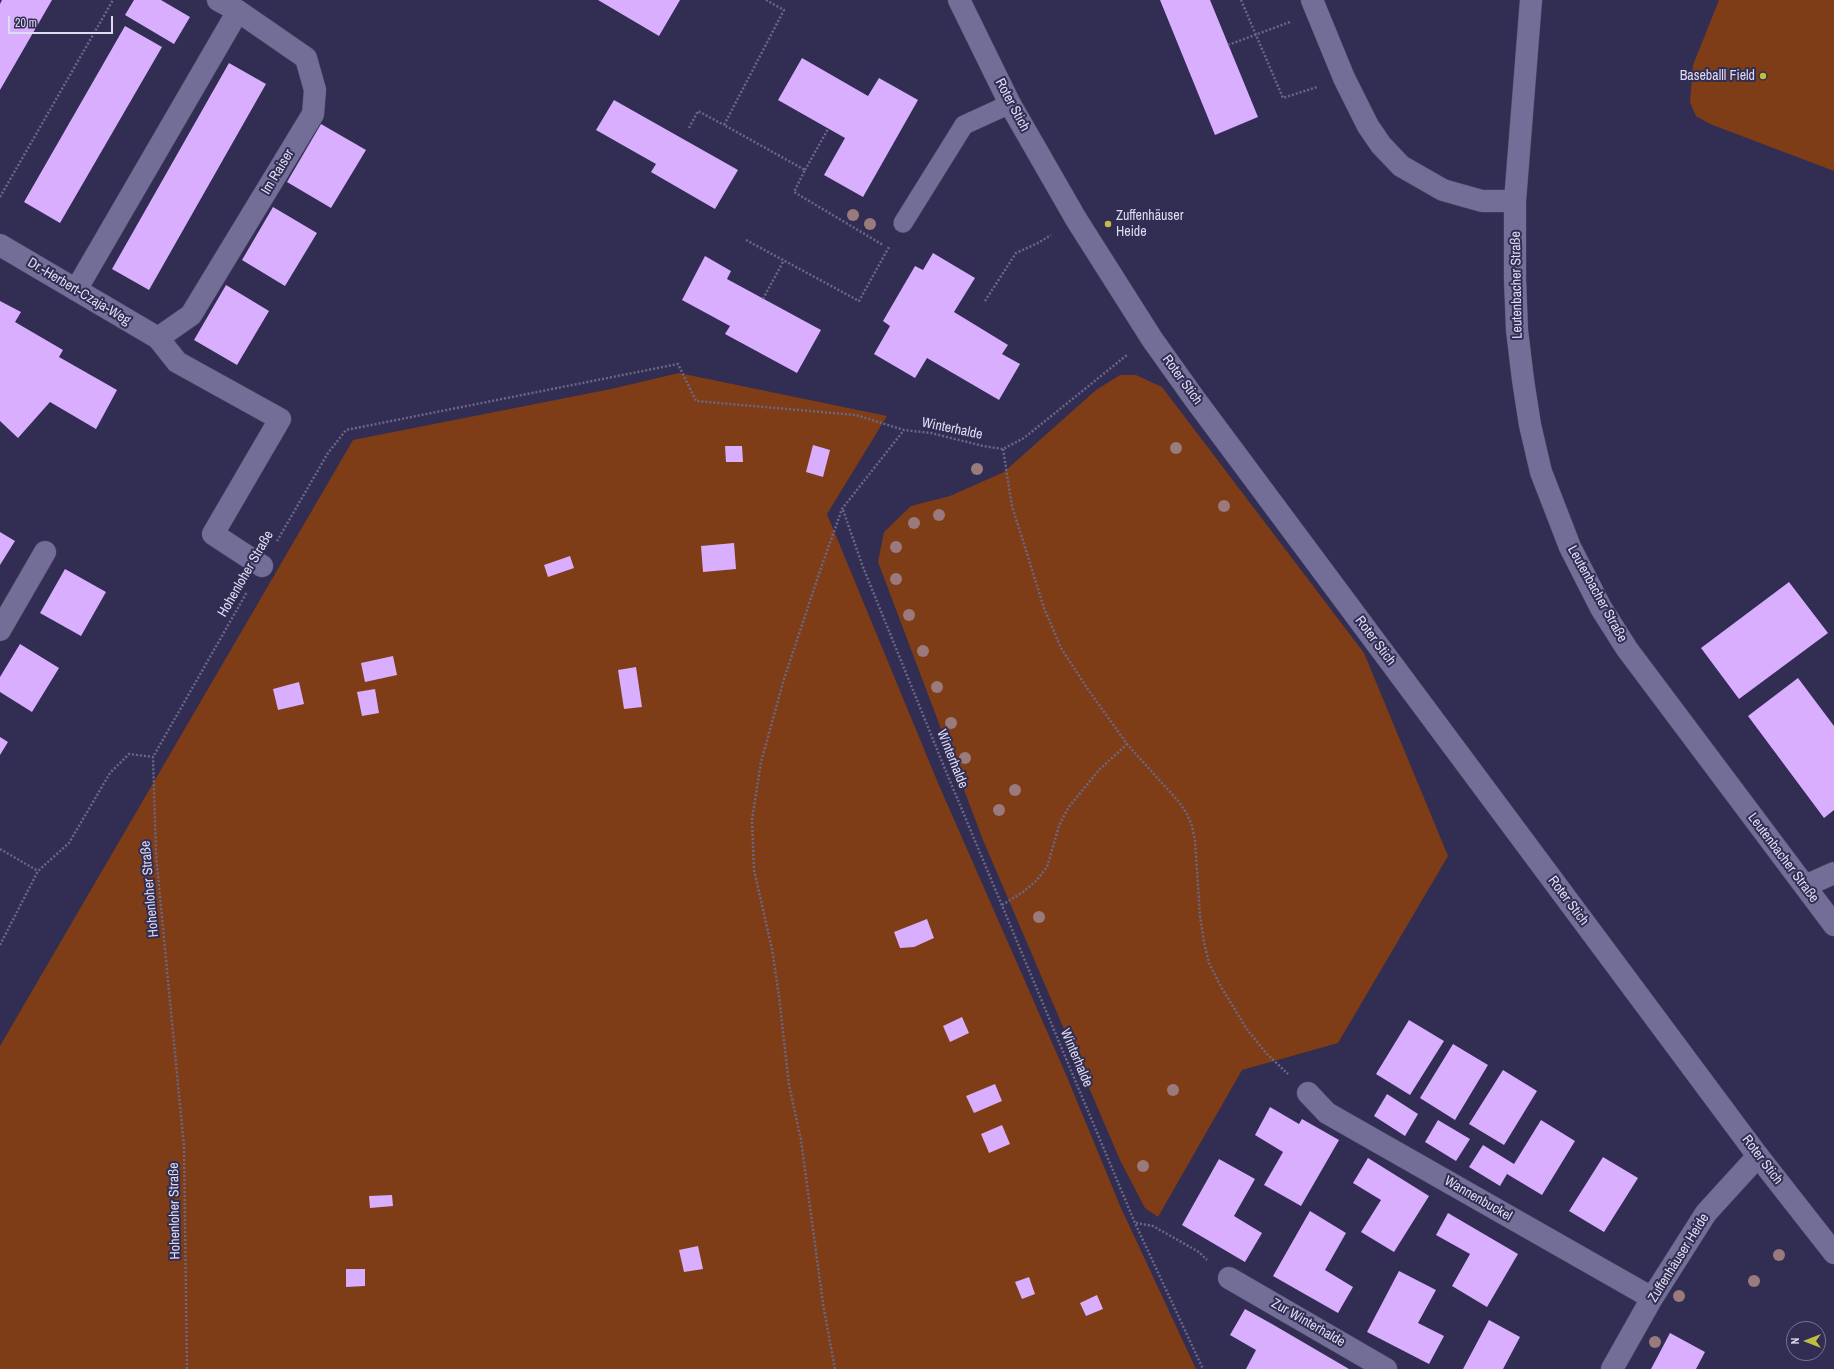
<!DOCTYPE html>
<html>
<head>
<meta charset="utf-8">
<style>
	body { margin:0 }
	#map { position:relative; width:1834px; height:1369px; overflow:hidden; background:#322d52; font-family:"Archivo Narrow",sans-serif }
	canvas { display:block }
	.north { position:absolute; left:1786px; top:1321px; width:40px; height:40px; box-sizing:border-box; background:#322d52; border:1px solid #767393; border-radius:50%; rotate:270deg; font-size:11px; font-weight:700; line-height:16px; text-align:center; color:#dddcf4 }
	.north::after { content:''; display:block; margin:auto; width:14px; height:18px; background:#c0be41; clip-path:polygon(50% 0,100% 100%,50% 72%,0 100%) }
	.scale { position:absolute; left:8px; top:16px; width:105px; height:18px; box-sizing:border-box; border:2px solid #dddcf4; border-top:0; padding-left:5px; font-size:12px; line-height:14px; white-space:nowrap; color:#dddcf4; -webkit-text-stroke:3px #322d52; paint-order:stroke }
</style>
</head>
<body>
<div id="map">
<canvas width="1834" height="1369"></canvas>
<div class="north">N</div>
<div class="scale">20 m</div>
</div>
<script>
const g = document.querySelector('canvas').getContext('2d');
g.lineJoin = 'round';
function paint(path, color) { g.fillStyle = color; g.fill(path, 'evenodd'); }
const toPath = rows => new Path2D(rows.map(r => 'M' + r).join(''));
function strokePath(path, color, width, dash) { g.strokeStyle = color; g.lineWidth = width; g.lineCap = dash ? 'butt' : 'round'; g.setLineDash(dash || []); g.stroke(path); }
function write(font, color, halo, rows, align = 'center') {
  g.font = font + ' "Archivo Narrow",sans-serif'; g.lineWidth = 4; g.setLineDash([]); g.textBaseline = 'middle'; g.strokeStyle = halo; g.fillStyle = color; for (const [text, x, y, turn = 0] of rows) {
    g.save(); g.translate(x, y); g.rotate((+turn || 0) * Math.PI / 180); g.textAlign = isNaN(turn) ? turn : align; if (halo) g.strokeText(text, 0, 0); g.fillText(text, 0, 0); g.restore();
  }
}
paint(toPath([
	[1719,0,1834,0,1834,171,1710,124,1696,116,1690,102,1693,65],
	[679,373,887,416,827,514,938,783,1067,1077,1121,1208,1196,1369,0,1369,0,1046,353,440,611,389],
	[1120,375,1136,375,1162,387,1364,653,1448,856,1338,1043,1242,1070,1158,1217,1145,1208,1120,1160,983,840,878,562,884,532,911,506,950,496,1004,472,1096,390]
]), '#7e3d16');
paint(toPath([
	[2,0,52,0,0,90,0,4],
	[134,0,161,0,190,17,174,44,125,15],
	[598,0,680,0,659,36],
	[1160,0,1210,0,1258,117,1215,135],
	[125,26,162,47,60,223,24,202],
	[802,58,868,96,879,78,918,100,863,197,824,175,845,138,778,100],
	[229,63,266,84,149,290,112,269],
	[614,100,738,170,715,209,651,172,656,164,596,130],
	[321,124,366,150,331,208,287,182],
	[273,207,317,233,285,286,242,260],
	[933,253,975,278,954,312,1008,345,1002,354,1020,364,999,400,927,358,915,378,874,354,890,326,883,321,915,266,923,270],
	[705,256,731,271,727,279,821,330,797,373,725,334,730,326,682,300],
	[226,285,269,311,237,365,194,340],
	[0,301,21,312,15,322,63,350,59,357,117,390,96,429,50,402,18,438,0,421],
	[813,445,830,450,823,477,806,472],
	[725,446,742,446,743,462,726,462],
	[0,532,15,541,0,565],
	[734,543,736,569,703,572,701,546],
	[570,556,574,568,548,577,544,565],
	[65,569,106,592,81,636,40,613],
	[1789,582,1828,633,1739,699,1701,648],
	[20,644,59,668,32,712,0,692,0,677],
	[393,656,397,675,365,682,361,663],
	[636,667,642,707,624,709,618,670],
	[1798,678,1834,726,1834,810,1824,818,1748,716],
	[299,682,304,704,278,710,273,689],
	[375,689,379,713,362,716,357,692],
	[0,737,8,742,0,755],
	[927,919,934,938,914,947,900,948,894,932],
	[962,1017,969,1033,950,1042,943,1026],
	[1409,1020,1444,1041,1410,1095,1376,1074],
	[1453,1044,1488,1065,1455,1120,1420,1098],
	[1503,1070,1537,1091,1504,1145,1469,1124],
	[995,1084,1002,1101,974,1113,966,1096],
	[1387,1094,1418,1114,1405,1136,1374,1116],
	[1270,1107,1299,1124,1302,1119,1339,1140,1301,1206,1264,1185,1283,1152,1255,1135],
	[1438,1120,1470,1139,1456,1161,1425,1142],
	[1541,1120,1575,1141,1542,1195,1507,1174,1500,1186,1469,1167,1483,1145,1514,1164],
	[1002,1125,1010,1144,989,1153,981,1134],
	[1603,1157,1638,1178,1604,1232,1569,1211],
	[1368,1158,1429,1196,1394,1252,1361,1232,1381,1200,1353,1183],
	[1219,1159,1255,1179,1234,1216,1262,1233,1245,1262,1182,1225],
	[392,1195,393,1206,370,1208,369,1196],
	[1310,1211,1346,1233,1325,1270,1353,1287,1338,1313,1273,1276],
	[1448,1213,1518,1254,1487,1307,1452,1286,1470,1254,1436,1235],
	[698,1246,703,1269,684,1272,679,1250],
	[346,1269,365,1269,365,1286,346,1287],
	[1399,1271,1436,1290,1418,1323,1444,1336,1429,1364,1367,1332],
	[1029,1277,1035,1294,1022,1299,1015,1282],
	[1097,1295,1103,1309,1086,1316,1080,1303],
	[1245,1309,1272,1324,1349,1369,1246,1369,1256,1350,1230,1335],
	[1489,1320,1520,1337,1503,1369,1463,1369],
	[1670,1333,1705,1352,1696,1369,1651,1369]
]), '#d9aeff');
const service = toPath([
	[903,223,964,125,1010,104]
]);
const minor = toPath([
	[1312,0,1344,78,1368,126,1381,145,1401,166,1443,190,1482,201,1515,201],
	[1531,0,1515,201,1515,279,1517,330,1523,380,1530,425,1541,472,1570,547,1601,608,1627,649,1834,925],
	[0,245,158,338,177,362,280,419,213,534,262,566],
	[76,290,238,11],
	[158,338,191,315,313,114,315,90,306,58,238,11,218,0],
	[0,630,45,552],
	[1805,886,1834,873],
	[1308,1093,1327,1113,1652,1298],
	[1229,1278,1386,1369],
	[1612,1369,1652,1298,1706,1213,1758,1156]
]);
const tertiary = toPath([
	[959,0,1010,104,1076,219,1152,339,1194,398,1758,1156,1834,1253]
]);
strokePath(service, '#4d4867', 20);
strokePath(minor, '#4d4867', 23);
strokePath(tertiary, '#4d4867', 23);
strokePath(toPath([
	[766,0,784,10,724,125,805,170,794,192,883,245],
	[1241,0,1283,98,1317,87],
	[1228,45,1290,22],
	[689,128,698,111,724,125],
	[805,170,828,129],
	[0,197,113,0],
	[746,240,859,301,889,247],
	[763,299,784,260],
	[985,301,1016,253,1038,243,1051,235],
	[1003,449,1012,506,1044,608,1061,648,1089,691,1127,744,1179,802,1187,814,1192,826,1195,841,1200,916,1204,942,1209,963,1220,985,1246,1028,1266,1053,1288,1074],
	[843,510,863,567,945,769,1049,1018,1135,1223,1203,1369],
	[277,541,328,453,346,430,678,364,696,401,856,415,904,430,931,433,983,446,1003,449,1024,438,1127,355],
	[0,849,38,871],
	[1002,905,1023,892,1037,880,1047,867,1059,826,1068,808,1099,770,1127,744],
	[0,945,38,871,69,843,110,773,129,754,153,757],
	[1136,1223,1153,1226,1199,1252,1207,1260],
	[187,1369,184,1147,156,855,153,757,247,592],
	[835,1369,823,1304,801,1140,789,1085,779,996,772,949,754,870,752,820,761,762,784,679,821,568,842,509,904,430]
]), '#6a6787', 2.5, [2, 2]);
strokePath(service, '#726e98', 19);
strokePath(minor, '#726e98', 22);
strokePath(tertiary, '#726e98', 22);
g.fillStyle = '#9a7b7d';
for (const [x, y] of [
	[853,215],
	[870,224],
	[1176,448],
	[977,469],
	[1224,506],
	[939,515],
	[914,523],
	[896,547],
	[896,579],
	[909,615],
	[923,651],
	[937,687],
	[951,723],
	[965,758],
	[1015,790],
	[999,810],
	[1039,917],
	[1173,1090],
	[1143,1166],
	[1779,1255],
	[1754,1281],
	[1679,1296],
	[1655,1342]
]) { g.beginPath(); g.arc(x, y, 6, 0, 2 * Math.PI); g.fill(); }
for (const [x, y, r, color] of [
	[1763,76,4,"#c0be41"],
	[1108,224,4,"#c0be41"]
]) { const dot = new Path2D(); dot.arc(x, y, r, 0, 2 * Math.PI); g.fillStyle = color; g.fill(dot); strokePath(dot, '#322d52', 1.5); }
write('14px', '#dddcf4', '#322d52', [
	["Baseballl Field",1755,76],
	["Zuffenhäuser",1116,216,"left"],
	["Heide",1116,232,"left"]
], 'right');
write('14px', '#dddcf4', '#322d52', [
	["Roter Stich",1012,105,62],
	["Im Raiser",278,172,-59],
	["Leutenbacher Straße",1517,285,-91],
	["Dr.-Herbert-Czaja-Weg",79,292,31],
	["Roter Stich",1182,380,54],
	["Winterhalde",952,429,12],
	["Hohenloher Straße",246,574,-60],
	["Leutenbacher Straße",1597,594,61],
	["Roter Stich",1375,641,53],
	["Winterhalde",952,759,68],
	["Leutenbacher Straße",1783,858,53],
	["Hohenloher Straße",150,889,-95],
	["Roter Stich",1568,901,53],
	["Winterhalde",1076,1058,67],
	["Roter Stich",1762,1160,53],
	["Wannenbuckel",1478,1199,30],
	["Hohenloher Straße",175,1211,-91],
	["Zuffenhäuser Heide",1679,1258,-58],
	["Zur Winterhalde",1308,1323,30]
]);
</script>
</body>
</html>
